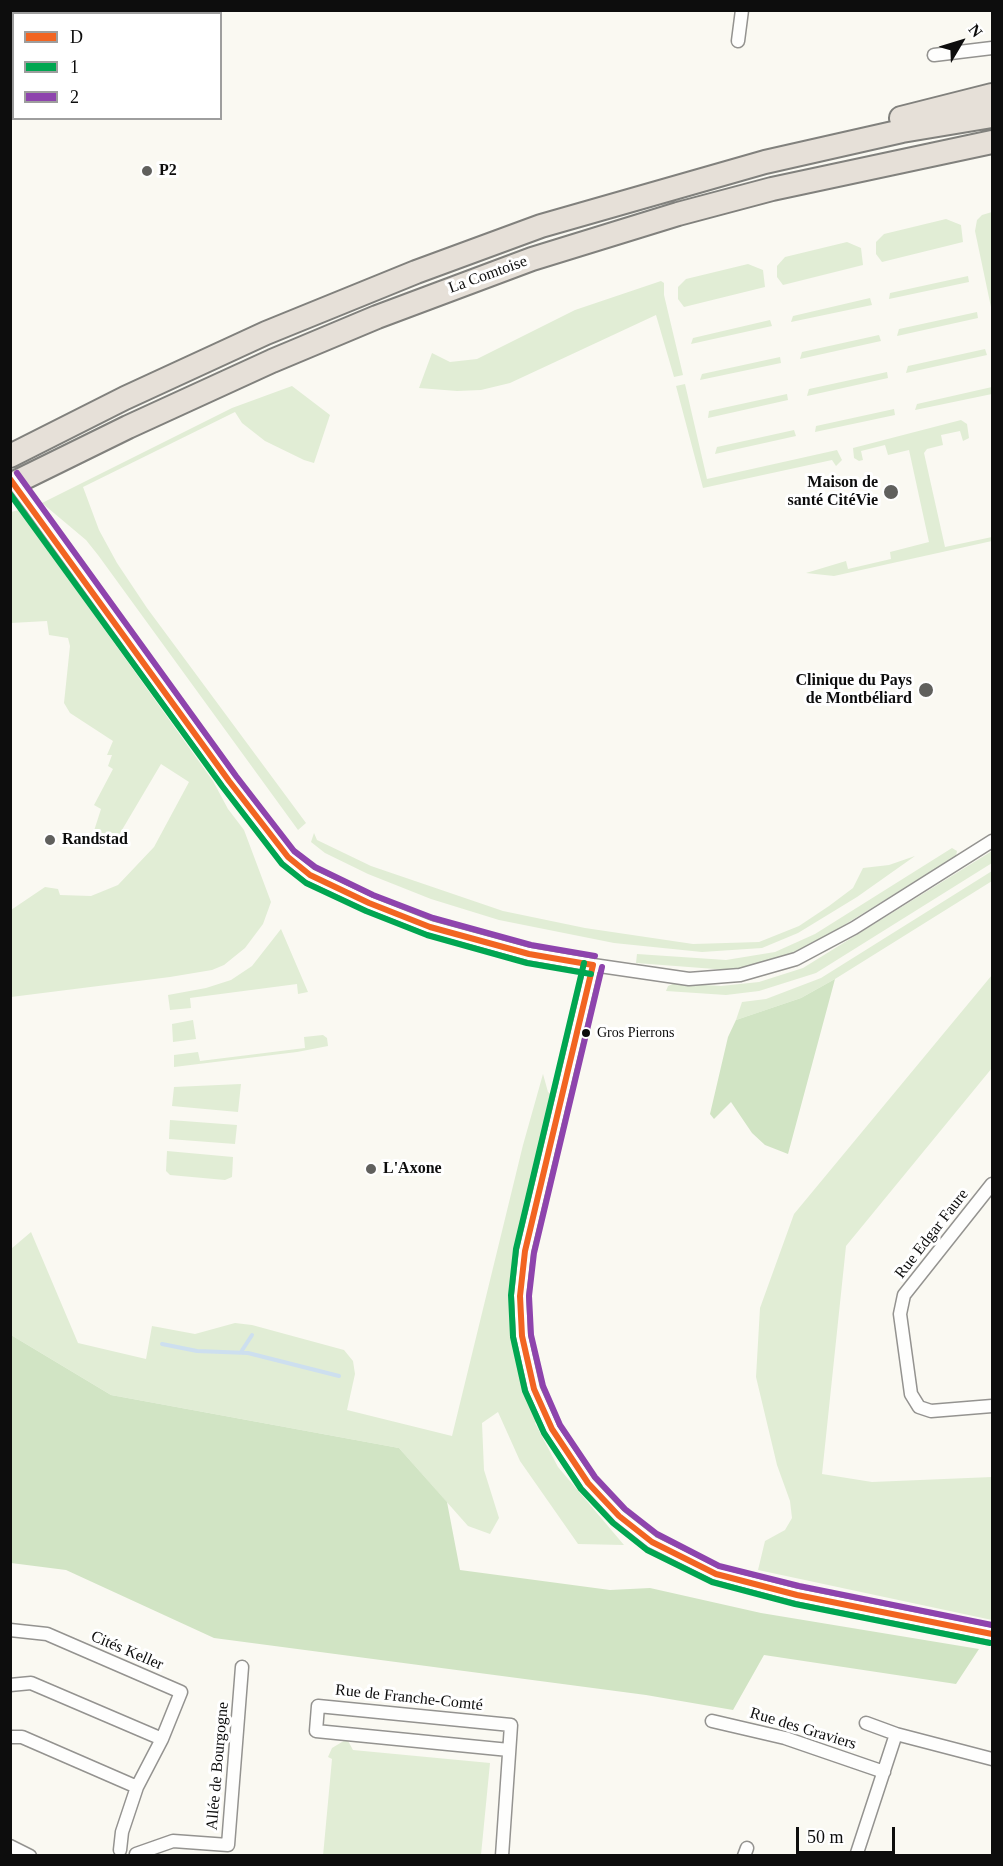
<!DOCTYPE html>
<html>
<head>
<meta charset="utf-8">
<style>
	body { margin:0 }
	#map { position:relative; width:1003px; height:1866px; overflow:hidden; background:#faf9f2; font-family:"Times New Roman",serif }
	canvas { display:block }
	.frame { position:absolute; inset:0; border:12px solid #0d0d0d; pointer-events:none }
	.legend { position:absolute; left:12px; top:12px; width:210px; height:108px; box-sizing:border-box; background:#fff; border:2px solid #9e9e9e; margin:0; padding:8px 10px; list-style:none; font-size:18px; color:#0d0d0d }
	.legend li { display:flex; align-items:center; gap:12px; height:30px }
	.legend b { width:30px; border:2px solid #9e9e9e }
	.north { position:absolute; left:931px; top:12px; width:60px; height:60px; -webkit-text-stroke:4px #fff; paint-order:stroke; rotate:52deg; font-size:16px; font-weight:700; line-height:24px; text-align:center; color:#0d0d0d }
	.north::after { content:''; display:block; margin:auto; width:21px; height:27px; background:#0d0d0d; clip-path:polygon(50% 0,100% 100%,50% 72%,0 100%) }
	.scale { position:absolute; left:796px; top:1827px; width:99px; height:27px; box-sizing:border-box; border:3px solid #0d0d0d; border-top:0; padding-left:8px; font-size:18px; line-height:21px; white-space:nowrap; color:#0d0d0d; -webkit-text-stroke:4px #fff; paint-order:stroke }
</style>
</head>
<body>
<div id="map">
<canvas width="1003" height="1866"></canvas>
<div class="frame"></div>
<ul class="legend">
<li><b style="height:8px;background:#f26522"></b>D</li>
<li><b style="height:8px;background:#00a651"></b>1</li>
<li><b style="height:8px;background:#8e44ad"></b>2</li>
</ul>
<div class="north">N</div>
<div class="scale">50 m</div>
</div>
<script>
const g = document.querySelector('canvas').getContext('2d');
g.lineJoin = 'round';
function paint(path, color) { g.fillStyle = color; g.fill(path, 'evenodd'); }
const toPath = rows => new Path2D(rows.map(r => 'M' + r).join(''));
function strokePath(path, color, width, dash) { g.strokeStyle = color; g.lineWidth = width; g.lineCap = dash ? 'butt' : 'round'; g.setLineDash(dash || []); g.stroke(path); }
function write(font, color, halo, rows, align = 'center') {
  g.font = font + ' "Times New Roman",serif'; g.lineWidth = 6; g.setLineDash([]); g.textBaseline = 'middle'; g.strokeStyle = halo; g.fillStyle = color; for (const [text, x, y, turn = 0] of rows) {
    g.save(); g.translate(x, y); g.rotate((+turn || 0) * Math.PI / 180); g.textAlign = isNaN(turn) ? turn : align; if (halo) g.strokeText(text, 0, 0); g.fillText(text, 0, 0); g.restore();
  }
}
paint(toPath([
	[992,212,992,312,975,231,977,220,982,215],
	[946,219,961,225,963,242,882,262,876,254,876,242,884,234],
	[847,242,861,248,863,265,783,285,777,277,777,266,785,257],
	[748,264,763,270,765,287,684,307,678,299,678,287,686,279],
	[968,276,969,282,889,299,890,293],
	[661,281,664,283,664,295,683,375,674,377,656,315,510,383,481,390,457,391,419,388,432,353,450,362,477,359,575,310],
	[870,298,872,305,791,322,793,316],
	[977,312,978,318,897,336,899,329],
	[770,320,772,326,691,344,693,338],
	[879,335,881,341,800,359,802,352],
	[985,349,987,355,906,373,908,366],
	[780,357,781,363,700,380,702,374],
	[887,372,888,378,807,396,809,389],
	[685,384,707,479,837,450,842,460,836,466,832,460,703,488,676,386],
	[292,386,330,415,314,463,304,460,265,441,242,423,235,412,83,487,99,530,117,563,147,608,306,823,298,830,98,555,86,540,42,503,232,408],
	[992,387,992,394,915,410,917,404],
	[787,394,788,400,708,418,709,411],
	[894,409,895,415,815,432,816,426],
	[961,420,967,424,969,438,963,441,960,431,941,435,943,445,927,449,924,453,945,547,992,537,992,541,834,576,806,573,846,561,848,569,891,559,890,552,929,542,909,450,888,455,885,445,861,451,863,460,859,461,854,458,853,448],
	[794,430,796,436,715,454,717,447],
	[19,510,213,781,228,809,244,830,271,902,263,924,245,948,224,965,212,970,170,977,11,997,11,910,45,887,58,889,60,895,91,896,118,885,154,847,189,782,161,764,119,835,105,842,93,834,101,809,94,805,113,769,108,766,112,755,107,755,113,741,70,713,64,703,70,646,68,638,49,635,47,621,11,623,11,512],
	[314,833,317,840,371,866,503,911,585,928,693,944,759,942,799,926,829,906,853,888,863,868,889,865,915,856,857,897,798,933,762,948,702,952,614,943,499,920,431,899,368,874,325,853,311,842],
	[952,848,957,851,956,856,802,951,752,967,728,970,636,963,637,954,726,960,775,952,815,934],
	[992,851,992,863,816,973,759,991,726,995,666,991,668,986,675,983,721,986,759,982,803,968],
	[992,871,992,881,835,979,801,998,736,1020,742,1002,766,999,821,978],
	[281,929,308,992,298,994,297,984,190,998,191,1008,170,1010,168,995,206,988,231,980,252,966],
	[992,975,992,1068,846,1246,822,1474,872,1482,992,1477,992,1620,758,1570,765,1541,785,1530,792,1518,790,1501,777,1465,756,1377,760,1308,794,1214],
	[193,1020,196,1039,173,1042,172,1024],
	[323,1035,327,1038,328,1046,297,1052,174,1067,174,1055,198,1052,200,1061,305,1048,304,1037],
	[543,1074,548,1092,555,1097,529,1196,517,1263,512,1327,528,1400,539,1420,535,1423,558,1467,624,1545,578,1544,520,1461,498,1412,482,1423,484,1470,499,1518,490,1534,468,1526,399,1448,111,1395,11,1335,11,1249,31,1232,78,1343,146,1359,152,1326,195,1334,235,1323,252,1325,344,1350,353,1361,355,1374,347,1410,452,1436,523,1145],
	[241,1084,238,1112,172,1106,174,1087],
	[170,1120,237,1125,235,1144,169,1139],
	[167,1151,233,1157,232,1177,225,1180,170,1175,166,1171],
	[347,1739,353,1750,490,1763,481,1855,323,1856,332,1759,328,1757,332,1748]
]), '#e1edd5');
paint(toPath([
	[835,979,788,1154,765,1145,752,1133,731,1102,714,1119,710,1114,728,1037,736,1020,801,998],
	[11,1335,111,1395,399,1448,447,1502,460,1570,610,1590,650,1588,761,1613,979,1649,956,1684,764,1655,733,1710,646,1695,214,1638,66,1570,11,1563]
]), '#d1e4c4');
strokePath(toPath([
	[162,1344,197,1351,248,1353,339,1376],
	[241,1352,252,1335]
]), '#cddfef', 4);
const street = toPath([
	[738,41,742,10],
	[934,55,992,48],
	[33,509,229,781,288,857,310,875,369,903,430,927,529,954,593,965,689,979,740,975,796,959,854,928,992,841],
	[593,965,525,1251,520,1296,522,1336,534,1389,552,1429,588,1483,619,1516,652,1542,716,1574,797,1595,992,1634],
	[992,1184,904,1295,900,1314,911,1394,919,1407,931,1411,992,1406],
	[10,1630,47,1634,181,1692,162,1739,137,1787,122,1832,120,1850],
	[10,1685,31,1683,162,1739],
	[712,1721,785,1738,884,1772],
	[866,1723,896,1734],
	[10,1737,22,1737,137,1787],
	[10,1846,30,1856],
	[136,1854,173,1841,228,1845,242,1667],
	[502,1856,511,1725,318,1706,316,1731,509,1750],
	[744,1856,747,1848],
	[856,1856,896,1734,992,1759]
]);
const highway = toPath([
	[901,118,992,95],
	[10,456,125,398,266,333,416,272,541,226,765,162,902,131,992,116],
	[10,485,128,427,272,361,377,317,532,259,678,214,772,189,992,142]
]);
strokePath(street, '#949390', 15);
strokePath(highway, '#81817d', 26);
strokePath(street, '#fefefd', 12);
strokePath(highway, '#e6e0d8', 22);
const streetBridge = toPath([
	[10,478,33,509]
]);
strokePath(streetBridge, '#949390', 15, []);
strokePath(streetBridge, '#fefefd', 12);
strokePath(toPath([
	[10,479,229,781,288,857,310,875,369,903,430,927,529,954,593,965],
	[593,965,525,1251,520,1296,522,1336,534,1389,552,1429,588,1483,619,1516,652,1542,716,1574,797,1595,992,1634]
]), '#f26522', 6);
strokePath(toPath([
	[10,494,222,786,282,864,306,883,366,911,427,935,527,963,591,974],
	[584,963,516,1249,511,1295,513,1337,525,1391,544,1433,581,1489,613,1523,647,1550,712,1582,795,1604,990,1643]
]), '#00a651', 6);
strokePath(toPath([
	[17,473,236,776,294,851,315,867,373,895,433,918,531,945,595,956],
	[602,967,534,1253,529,1296,531,1335,543,1386,560,1425,595,1477,625,1509,657,1534,719,1566,799,1586,992,1625]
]), '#8e44ad', 6);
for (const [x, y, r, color] of [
	[147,171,6,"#60605d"],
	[891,492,8,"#60605d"],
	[926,690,8,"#60605d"],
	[50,840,6,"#60605d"],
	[586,1033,5,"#0d0d0d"],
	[371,1169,6,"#60605d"]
]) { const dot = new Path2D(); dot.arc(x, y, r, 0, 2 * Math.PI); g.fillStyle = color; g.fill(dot); strokePath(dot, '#fff', 2); }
write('14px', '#0d0d0d', '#fff', [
	["Gros Pierrons",597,1033]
], 'left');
write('bold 16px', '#0d0d0d', '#fff', [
	["P2",159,171],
	["Maison de",878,483,"right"],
	["santé CitéVie",878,501,"right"],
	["Clinique du Pays",912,681,"right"],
	["de Montbéliard",912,699,"right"],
	["Randstad",62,840],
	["L'Axone",383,1169]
], 'left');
write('16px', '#0d0d0d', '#fff', [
	["La Comtoise",488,275,-20],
	["Rue Edgar Faure",932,1234,-52],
	["Cités Keller",127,1651,23],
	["Rue de Franche-Comté",409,1698,6],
	["Rue des Graviers",803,1729,17],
	["Allée de Bourgogne",218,1766,-85]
]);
</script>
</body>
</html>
